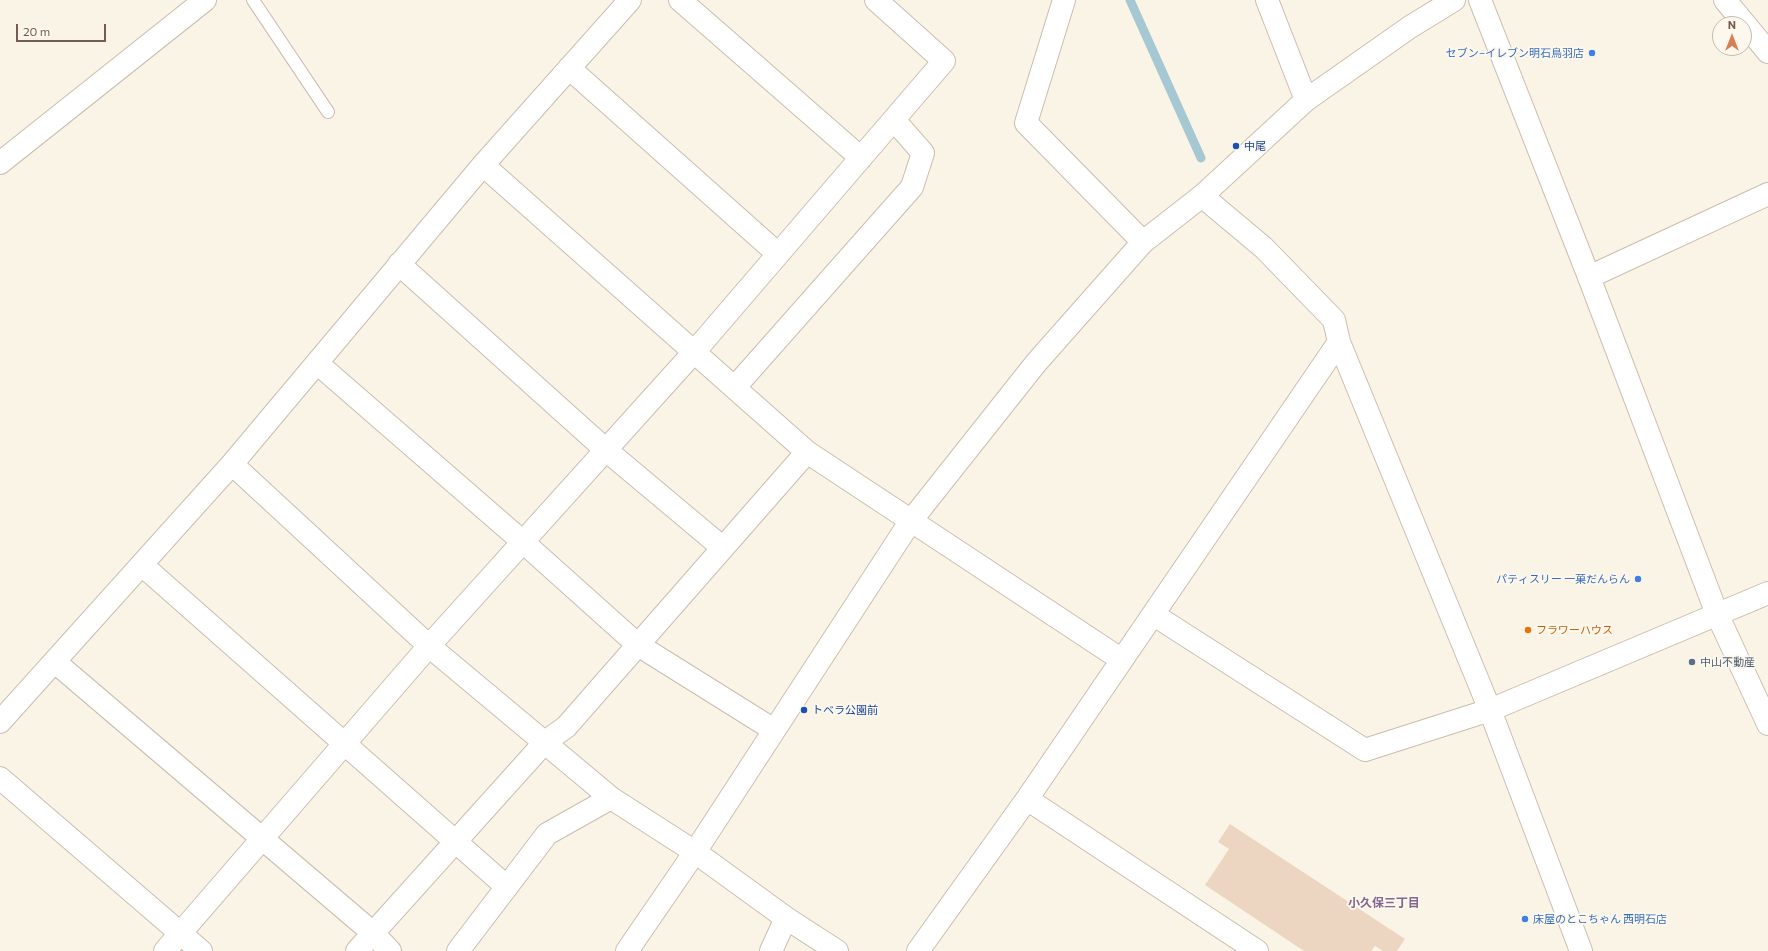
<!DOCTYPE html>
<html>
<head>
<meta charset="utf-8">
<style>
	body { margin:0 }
	#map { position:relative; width:1768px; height:951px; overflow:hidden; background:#faf4e7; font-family:Commissioner,sans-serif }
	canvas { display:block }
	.north { position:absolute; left:1712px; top:16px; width:40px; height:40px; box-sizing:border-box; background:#fdf8ed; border:1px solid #c5baad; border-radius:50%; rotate:0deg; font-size:11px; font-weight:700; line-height:16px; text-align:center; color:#725d4e }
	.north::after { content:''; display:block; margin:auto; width:14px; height:18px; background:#d97f58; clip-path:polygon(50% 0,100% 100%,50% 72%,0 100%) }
	.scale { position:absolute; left:16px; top:24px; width:90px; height:18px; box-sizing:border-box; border:2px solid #725d4e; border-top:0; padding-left:5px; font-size:12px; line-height:14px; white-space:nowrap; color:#725d4e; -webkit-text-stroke:3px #fdf8ed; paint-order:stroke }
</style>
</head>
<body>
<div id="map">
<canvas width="1768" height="951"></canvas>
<div class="north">N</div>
<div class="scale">20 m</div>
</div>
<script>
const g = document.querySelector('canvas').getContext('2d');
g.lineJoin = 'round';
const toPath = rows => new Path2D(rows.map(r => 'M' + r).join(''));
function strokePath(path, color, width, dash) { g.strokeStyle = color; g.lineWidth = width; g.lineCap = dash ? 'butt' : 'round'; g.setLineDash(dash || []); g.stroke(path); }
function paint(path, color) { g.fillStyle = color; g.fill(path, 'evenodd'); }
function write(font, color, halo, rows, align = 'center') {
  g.font = font + ' Commissioner,"Noto Sans JP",sans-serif'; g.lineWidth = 3.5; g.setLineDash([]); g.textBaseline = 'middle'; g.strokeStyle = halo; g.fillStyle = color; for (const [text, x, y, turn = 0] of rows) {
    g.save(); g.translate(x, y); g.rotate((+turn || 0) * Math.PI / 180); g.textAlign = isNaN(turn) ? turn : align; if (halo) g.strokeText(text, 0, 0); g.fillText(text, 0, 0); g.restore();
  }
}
strokePath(toPath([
	[1130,0,1201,158]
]), '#a5c8d3', 9);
paint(toPath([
	[1230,824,1405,939,1397,951,1383,951,1375,946,1371,951,1304,951,1205,885,1229,849,1218,842]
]), '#edd6c1');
const lane = toPath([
	[253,0,328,112]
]);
const street = toPath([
	[680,0,861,158],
	[1064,0,1026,123,1143,242],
	[1267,0,1306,100],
	[1725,0,1768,52],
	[569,68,778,254],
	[0,163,205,0],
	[483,165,807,452,1122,660],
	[1202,196,1264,248,1334,320,1339,342,1490,710,1581,951],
	[399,264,606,450,723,548],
	[1589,277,1768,194],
	[317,363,523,542,638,645,774,730],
	[735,387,912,187,923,153,894,120],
	[232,464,429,646,611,798,695,852,786,918,837,951],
	[142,565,507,887],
	[1154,615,1365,750,1490,710,1768,593],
	[55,662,373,933,390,951],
	[0,722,232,464,483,165,630,0],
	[0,778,201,951],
	[1027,799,1257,951],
	[165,951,429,646,695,351,944,61,876,0],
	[357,951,545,742,566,727,807,452],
	[458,951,547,834,611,798],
	[771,951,786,918],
	[918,951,1027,799,1339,342]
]);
const secondary = toPath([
	[1480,0,1589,277,1717,614,1768,724],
	[627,951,695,852,910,522,1036,363,1143,242,1202,196,1306,100,1410,27,1454,0]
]);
strokePath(lane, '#cbbdae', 14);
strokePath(street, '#cbbdae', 24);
strokePath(secondary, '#cebeac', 24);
strokePath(lane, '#fff', 12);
strokePath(street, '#fff', 22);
strokePath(secondary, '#fff', 22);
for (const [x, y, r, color] of [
	[1592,53,4,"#3f7fe0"],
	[1236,146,4,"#1a4fb4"],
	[1638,579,4,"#3f7fe0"],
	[1528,630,4,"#e8710a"],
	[1692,662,4,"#5c6f8a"],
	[804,710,4,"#1a4fb4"],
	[1525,919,4,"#3f7fe0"]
]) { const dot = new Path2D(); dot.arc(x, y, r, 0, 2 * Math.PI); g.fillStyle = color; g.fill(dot); strokePath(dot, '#fdf8ed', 1.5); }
write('11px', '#366cbe', '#fdf8ed', [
	["セブン−イレブン明石鳥羽店",1584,53],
	["パティスリー 一菓だんらん",1630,579],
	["床屋のとこちゃん 西明石店",1533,919,"left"]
], 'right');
write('11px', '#164399', '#fdf8ed', [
	["中尾",1244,146],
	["トベラ公園前",812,710]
], 'left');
write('11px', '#c56008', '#fdf8ed', [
	["フラワーハウス",1536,630]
], 'left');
write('11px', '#4e5e75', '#fdf8ed', [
	["中山不動産",1700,662]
], 'left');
write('bold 12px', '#84668e', '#fdf8ed', [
	["小久保三丁目",1384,903]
]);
</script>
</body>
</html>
